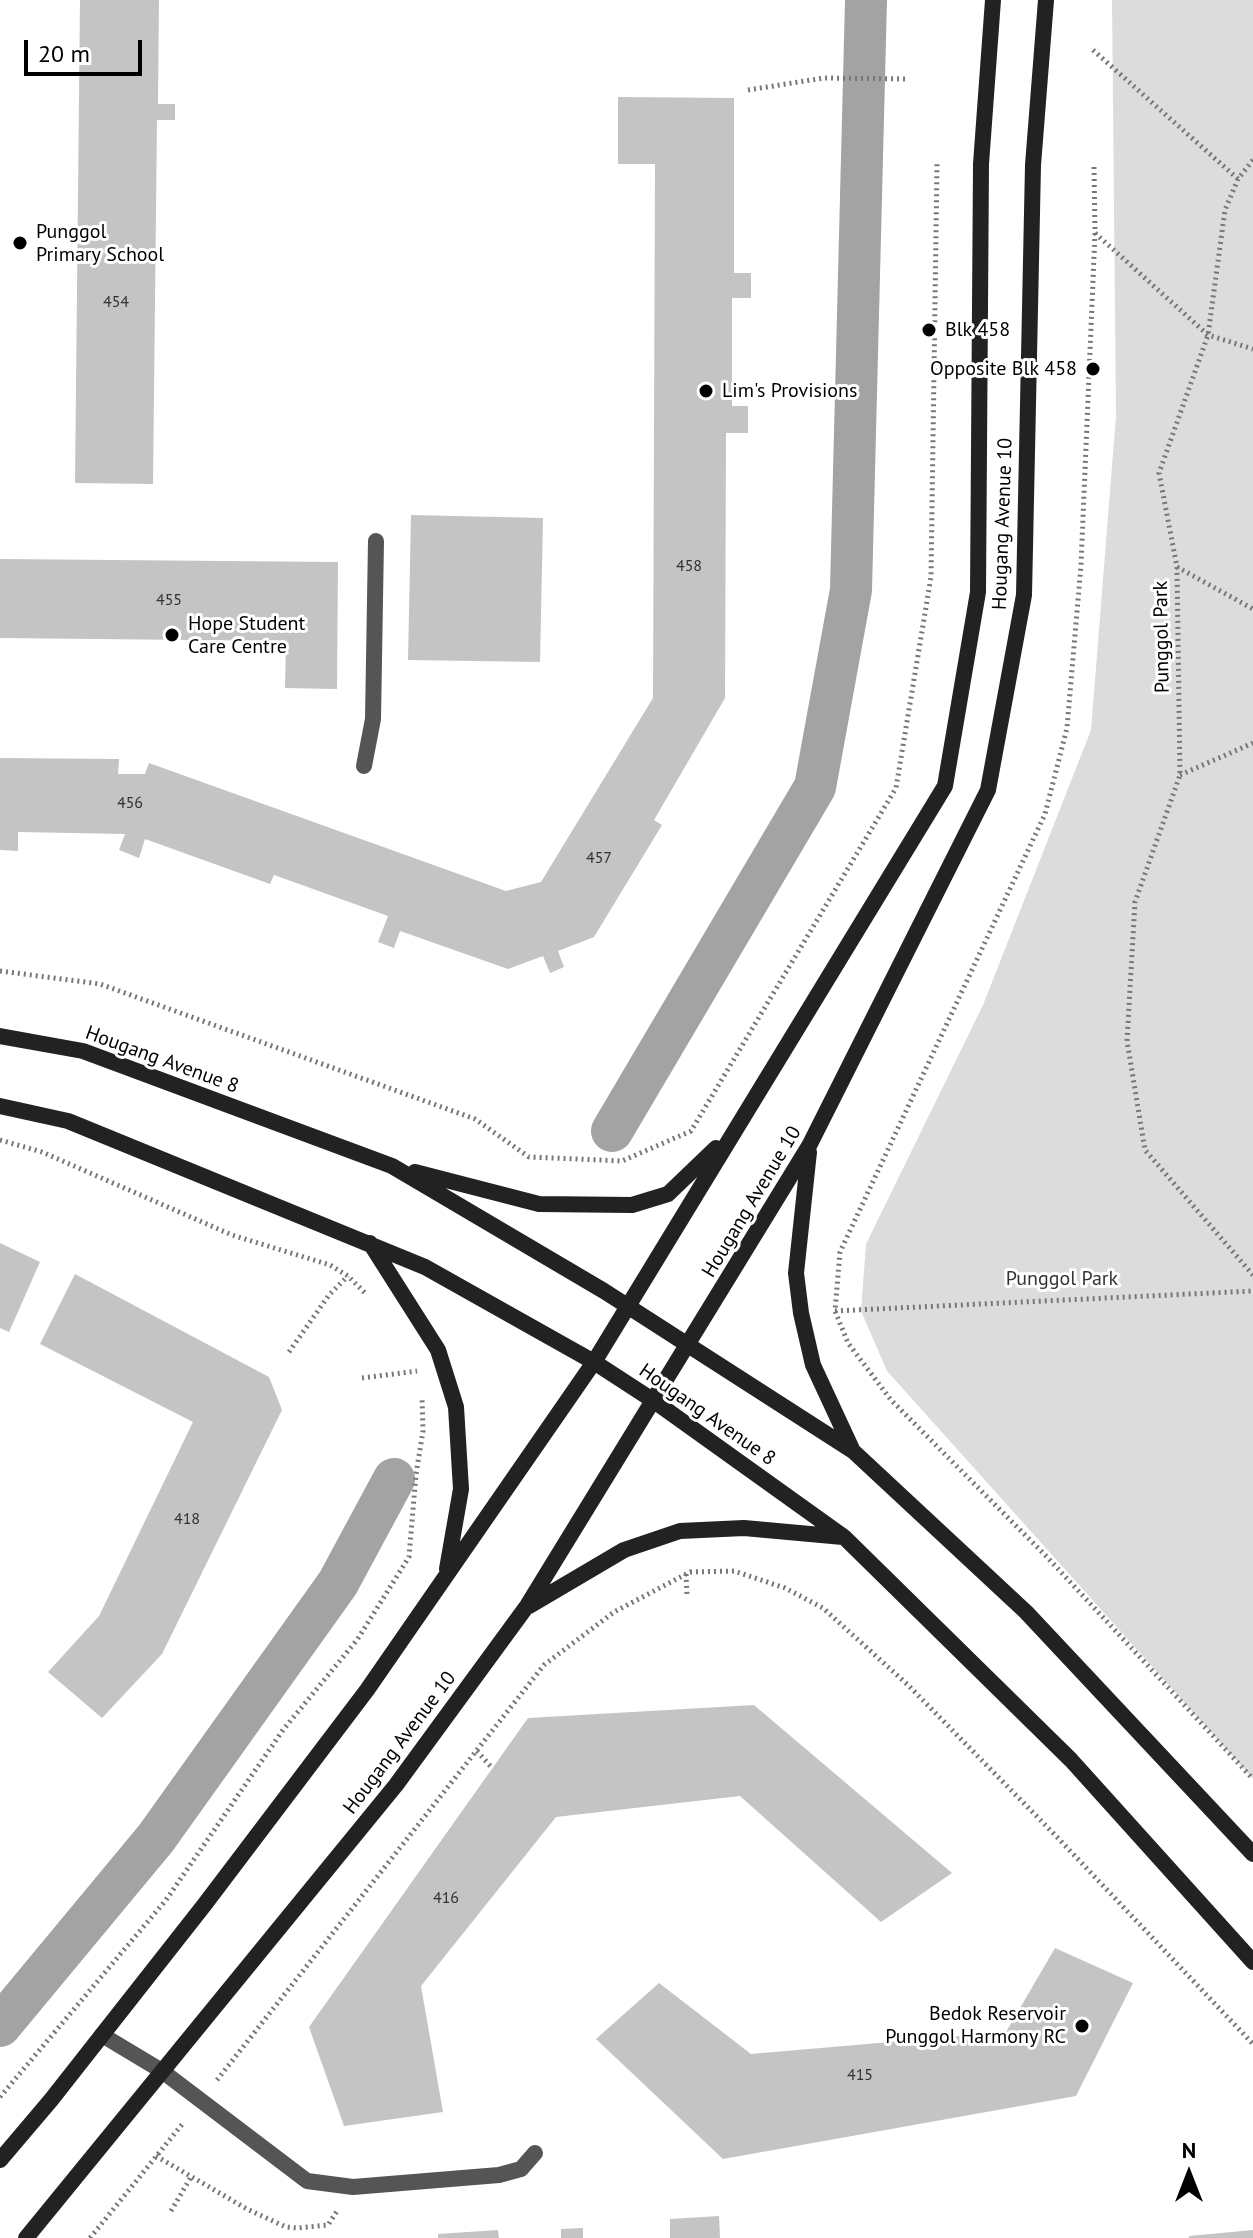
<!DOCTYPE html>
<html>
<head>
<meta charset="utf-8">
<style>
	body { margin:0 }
	#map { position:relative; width:1253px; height:2238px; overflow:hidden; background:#fff; font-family:"PT Sans",sans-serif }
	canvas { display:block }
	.north { position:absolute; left:1149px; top:2134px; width:80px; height:80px; -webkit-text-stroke:6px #fff; paint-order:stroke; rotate:0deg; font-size:22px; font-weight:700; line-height:32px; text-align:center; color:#000 }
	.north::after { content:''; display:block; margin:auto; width:28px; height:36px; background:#000; clip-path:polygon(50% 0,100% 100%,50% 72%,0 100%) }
	.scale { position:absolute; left:24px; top:40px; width:118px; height:36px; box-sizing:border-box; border:4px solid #000; border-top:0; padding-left:10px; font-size:24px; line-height:28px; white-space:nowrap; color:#000; -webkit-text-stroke:6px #fff; paint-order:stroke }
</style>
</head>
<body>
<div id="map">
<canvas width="1253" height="2238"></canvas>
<div class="north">N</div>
<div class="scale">20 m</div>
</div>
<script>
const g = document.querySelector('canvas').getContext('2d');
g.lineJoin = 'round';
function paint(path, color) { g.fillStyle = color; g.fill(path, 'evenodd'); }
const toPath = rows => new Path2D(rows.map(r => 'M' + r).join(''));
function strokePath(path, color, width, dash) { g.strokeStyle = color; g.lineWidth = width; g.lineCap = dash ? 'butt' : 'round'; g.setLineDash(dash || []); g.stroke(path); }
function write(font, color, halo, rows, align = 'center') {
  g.font = font + ' "PT Sans",sans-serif'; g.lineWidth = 6; g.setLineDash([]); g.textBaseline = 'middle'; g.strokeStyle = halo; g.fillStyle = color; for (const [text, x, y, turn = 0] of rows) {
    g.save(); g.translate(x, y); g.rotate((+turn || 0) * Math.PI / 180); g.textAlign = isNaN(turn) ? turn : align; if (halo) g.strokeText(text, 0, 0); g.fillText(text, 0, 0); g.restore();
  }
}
paint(toPath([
	[1112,0,1253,0,1253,1779,887,1371,861,1311,866,1244,983,1005,1091,730,1116,416]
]), '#dcdcdc');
strokePath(toPath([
	[612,1131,815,787,851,590,866,0],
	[0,2026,156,1838,338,1583,394,1479]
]), '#a3a3a3', 42);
paint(toPath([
	[80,0,159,0,158,104,175,104,175,120,157,120,153,484,75,483],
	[618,97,734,98,734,273,751,273,751,298,732,298,732,406,748,406,748,433,726,433,725,698,654,820,662,825,594,937,558,951,564,967,550,973,543,956,508,969,400,931,394,948,378,942,388,916,274,875,270,884,145,839,139,858,119,850,125,834,18,832,18,851,0,850,0,758,119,759,118,774,145,774,149,763,506,891,541,882,653,698,655,164,618,164],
	[411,515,543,518,540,662,408,660],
	[0,559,338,562,337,689,285,688,286,641,0,638],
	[0,1243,40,1262,9,1332,0,1328],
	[75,1274,269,1377,282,1410,162,1654,102,1718,48,1672,99,1616,193,1422,40,1344],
	[754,1705,952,1873,881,1922,740,1796,556,1817,421,1986,443,2112,344,2126,309,2027,528,1718],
	[1055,1948,1133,1983,1076,2096,723,2159,596,2039,659,1983,751,2054,1006,2032],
	[719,2216,720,2238,670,2238,670,2219],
	[583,2228,583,2238,561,2238,561,2229],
	[498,2230,499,2238,438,2238,438,2234],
	[1253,2230,1253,2238,1189,2238,1189,2236]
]), '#c4c4c4');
strokePath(toPath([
	[1093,50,1238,179],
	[748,90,824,78,909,79],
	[1253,160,1238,179,1225,210,1208,335,1159,473,1177,567,1180,775,1135,902,1127,1041,1145,1150,1253,1275],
	[1094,167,1095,233,1081,565,1067,728,1045,814,840,1252,835,1311,848,1343,891,1400,1047,1557,1253,1779],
	[1095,233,1208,335,1253,349],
	[1177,567,1253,609],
	[1180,775,1253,743],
	[0,971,100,984,475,1119,529,1157,622,1161,691,1131,896,788,931,577,937,164],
	[0,1140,42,1152,232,1235,330,1265,348,1276,365,1293],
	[835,1311,1253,1291],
	[289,1352,329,1295,348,1276],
	[362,1378,417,1371],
	[686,1574,687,1595],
	[477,1751,492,1768],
	[217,2080,544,1665,614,1612,690,1572,734,1571,785,1588,823,1608,908,1685,1057,1837,1253,2044],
	[0,2097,166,1900,283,1730,357,1640,409,1557,416,1474,423,1431,422,1398],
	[156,2156,247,2209,286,2227,298,2228,328,2225,337,2211],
	[171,2211,191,2177],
	[90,2238,184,2122]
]), '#777', 5, [2, 4]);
strokePath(toPath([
	[364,766,373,719,376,541],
	[102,2035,162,2071,307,2181,353,2187,499,2175,521,2169,535,2153]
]), '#555', 16);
strokePath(toPath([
	[0,1036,83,1051,392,1166,604,1291,853,1451,1026,1612,1253,1854],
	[0,1106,68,1121,425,1267,594,1362,654,1401,844,1537,1071,1760,1253,1962],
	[809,1152,796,1273,801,1313,813,1365,852,1449],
	[415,1172,539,1204,632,1205,668,1194,716,1148],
	[370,1243,438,1350,456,1407,461,1489,447,1569],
	[529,1606,624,1550,680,1531,744,1528,843,1537],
	[0,2160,51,2100,205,1904,367,1690,594,1362,945,786,978,592,981,164,993,0],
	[26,2238,396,1785,527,1606,809,1146,988,790,1024,595,1033,165,1046,0]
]), '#222', 16);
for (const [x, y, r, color] of [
	[20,243,8,"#000"],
	[929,330,8,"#000"],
	[1093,369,8,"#000"],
	[706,391,8,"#000"],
	[172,635,8,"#000"],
	[1082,2026,8,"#000"]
]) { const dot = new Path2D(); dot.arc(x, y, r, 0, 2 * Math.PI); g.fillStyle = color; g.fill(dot); strokePath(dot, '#fff', 3); }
write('16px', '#313131', null, [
	["454",116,302],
	["458",689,566],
	["455",169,600],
	["456",130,803],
	["457",599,858],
	["418",187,1519],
	["416",446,1898],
	["415",860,2075]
]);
write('20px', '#000', '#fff', [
	["Punggol",36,232],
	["Primary School",36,255],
	["Blk 458",945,330],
	["Opposite Blk 458",1077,369,"right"],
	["Lim's Provisions",722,391],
	["Hope Student",188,624],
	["Care Centre",188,647],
	["Bedok Reservoir",1066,2014,"right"],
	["Punggol Harmony RC",1066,2037,"right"]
], 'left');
write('20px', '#000', '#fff', [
	["Hougang Avenue 10",1003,524,-88],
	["Punggol Park",1162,637,-91],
	["Hougang Avenue 8",162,1060,20],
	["Hougang Avenue 10",752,1202,-59],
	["Hougang Avenue 8",707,1415,35],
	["Hougang Avenue 10",400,1743,-53]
]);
write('20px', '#333', '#fff', [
	["Punggol Park",1062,1279]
]);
</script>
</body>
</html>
